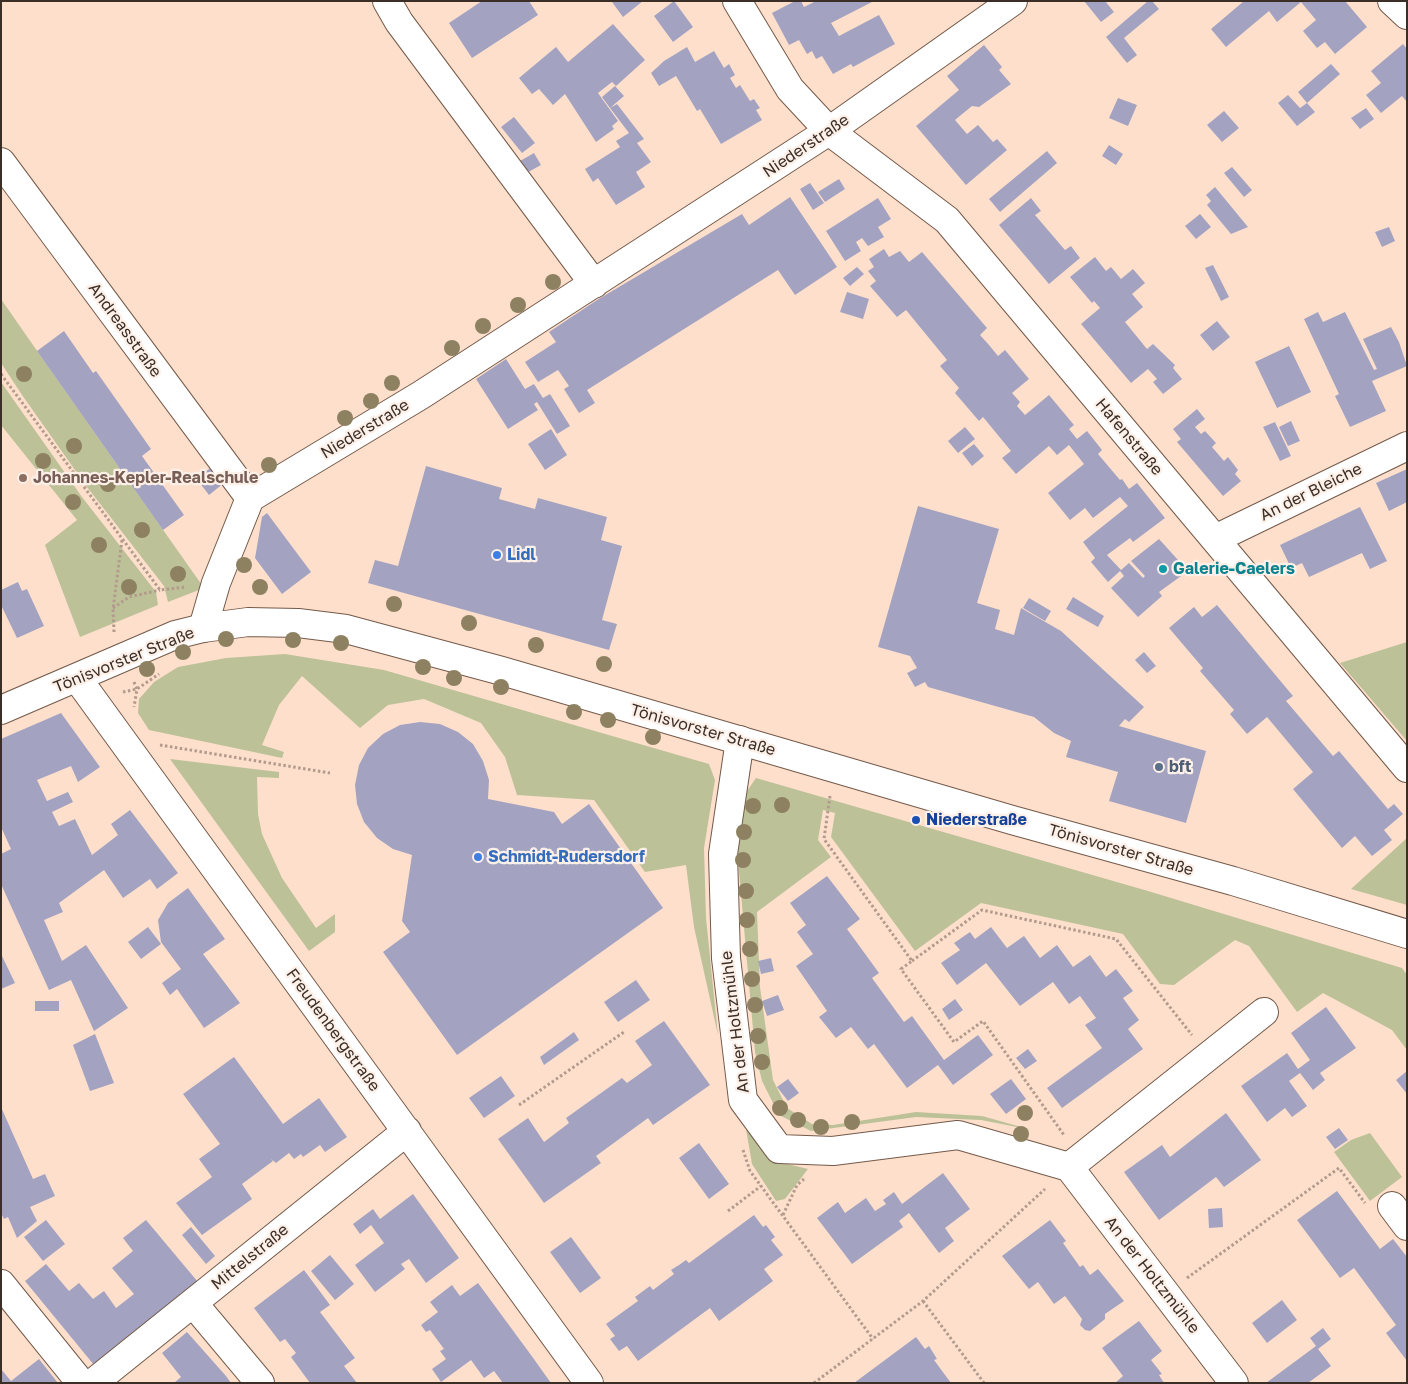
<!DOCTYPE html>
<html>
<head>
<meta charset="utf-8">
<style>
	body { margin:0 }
	#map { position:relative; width:1408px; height:1384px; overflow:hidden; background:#fedfcc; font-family:"Golos Text",sans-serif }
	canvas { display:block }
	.frame { position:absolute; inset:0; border:2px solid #3a2e27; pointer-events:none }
</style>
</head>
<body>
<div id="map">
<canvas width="1408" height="1384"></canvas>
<div class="frame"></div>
</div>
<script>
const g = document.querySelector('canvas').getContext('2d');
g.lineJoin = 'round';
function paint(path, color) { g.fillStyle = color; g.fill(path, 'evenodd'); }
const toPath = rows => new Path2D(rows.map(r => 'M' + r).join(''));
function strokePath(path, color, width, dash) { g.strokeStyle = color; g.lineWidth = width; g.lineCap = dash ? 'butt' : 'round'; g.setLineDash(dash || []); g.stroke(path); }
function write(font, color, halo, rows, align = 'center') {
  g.font = font + ' "Golos Text",sans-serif'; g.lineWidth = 4.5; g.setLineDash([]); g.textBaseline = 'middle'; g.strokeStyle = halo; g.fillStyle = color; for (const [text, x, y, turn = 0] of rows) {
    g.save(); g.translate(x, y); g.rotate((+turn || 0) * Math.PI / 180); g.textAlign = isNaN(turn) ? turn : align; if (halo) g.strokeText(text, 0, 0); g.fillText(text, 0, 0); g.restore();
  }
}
paint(toPath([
	[1,299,42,358,204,588,168,602,164,586,87,487,22,395,1,363],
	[1,382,82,497,156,592,158,605,80,637,45,545,77,520,1,425],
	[1407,642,1407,741,1340,663],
	[285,654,384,670,709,764,715,780,704,848,706,918,718,1035,694,927,686,865,645,872,594,800,517,795,505,757,481,723,424,699,388,705,360,728,302,676,279,705,262,745,284,752,282,758,149,730,138,713,139,699,154,682,178,667,226,658],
	[170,759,279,772,279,778,257,777,258,814,262,834,282,878,316,928,335,914,335,932,309,951],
	[756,778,1148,891,1402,968,1407,975,1407,1050,1392,1030,1323,993,1297,1012,1249,946,1235,940,1174,985,1160,984,1123,934,981,903,915,951,831,837,835,813,823,810,818,840,831,857,757,912,760,987,773,1080,787,1108,812,1124,833,1125,916,1112,982,1116,1032,1130,981,1120,916,1117,811,1131,779,1115,762,1081,755,1052,737,849,747,791],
	[1407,838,1407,905,1351,889],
	[746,1129,779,1162,808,1169,785,1199,776,1201,752,1164],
	[1370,1133,1402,1177,1370,1201,1334,1152,1351,1140]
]), '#bcc198');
paint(toPath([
	[482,1,529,1,538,15,472,58,449,23],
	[614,1,643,1,623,17,612,2],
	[674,1,693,27,673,42,654,16],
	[795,1,801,1,804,7,816,1,874,1,831,23,839,36,879,15,895,44,853,67,851,64,833,74,822,56,816,59,812,51,807,54,799,40,789,45,772,13],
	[1084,1,1105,1,1114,12,1101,22],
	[1148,1,1152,1,1159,9,1124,38,1137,55,1127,63,1106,37],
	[1244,1,1345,1,1367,27,1335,54,1325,42,1317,48,1303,31,1316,20,1301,2,1277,22,1269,11,1226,47,1211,29],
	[613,24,645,60,616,86,612,82,598,93,618,121,612,126,614,129,596,142,565,94,553,105,539,89,532,94,519,78,556,47,568,62],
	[1403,44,1407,49,1407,102,1402,96,1381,113,1366,95,1381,83,1371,71],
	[984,45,1002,67,999,70,1011,84,979,107,972,106,955,120,967,134,978,125,993,142,997,139,1007,150,966,185,916,126,959,90,947,76],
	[687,47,695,62,714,51,724,68,729,64,735,75,730,78,736,88,740,85,750,101,754,99,760,108,756,110,762,120,721,144,700,109,697,111,676,76,659,86,651,73,664,61],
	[1331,64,1340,74,1307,103,1298,92],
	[615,86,624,96,610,108,602,97],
	[1288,95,1300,108,1307,103,1315,112,1297,126,1278,103],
	[1118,98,1137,105,1128,126,1109,118],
	[617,104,644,139,637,143,651,162,636,172,645,187,616,205,598,178,593,182,585,169,620,147,616,141,629,133,610,108],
	[1366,108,1374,119,1360,129,1351,118],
	[1224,111,1239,128,1222,142,1207,125],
	[514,117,535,143,522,153,501,127],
	[1109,145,1123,154,1116,165,1102,156],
	[1047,151,1057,163,1000,212,989,199],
	[534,153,541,165,521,176,513,165],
	[1232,167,1252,190,1244,197,1224,173],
	[839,179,845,189,825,202,818,192],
	[810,183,824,203,813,210,800,189],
	[1215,187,1248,227,1231,234,1207,205,1211,201,1206,195],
	[790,197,837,267,795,295,778,270,587,390,595,403,579,413,564,389,569,386,558,370,538,382,525,362,556,342,549,332,597,300,742,214,749,225],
	[878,198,891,219,878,227,884,237,868,246,862,238,856,242,861,251,845,261,826,231],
	[1031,198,1041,211,1035,215,1065,250,1071,246,1080,258,1049,284,999,225],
	[1200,214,1211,227,1196,239,1185,226],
	[1389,227,1395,241,1382,247,1375,232],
	[884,249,889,257,900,251,909,262,922,252,987,328,980,335,989,345,998,356,1005,350,1029,379,1012,393,1020,402,1017,406,1025,415,1049,395,1074,425,1069,429,1077,439,1087,431,1102,450,1098,454,1120,480,1122,479,1129,489,1137,483,1165,518,1133,542,1130,538,1107,555,1121,570,1129,563,1143,578,1145,576,1131,561,1159,539,1188,571,1159,592,1162,596,1138,617,1111,588,1124,576,1120,571,1108,582,1091,562,1095,558,1083,542,1128,506,1120,497,1093,518,1085,508,1070,520,1048,493,1084,464,1069,445,1057,455,1049,446,1016,474,1002,458,1011,451,983,417,979,421,955,393,959,388,940,366,947,360,906,310,897,317,870,286,876,281,868,271,874,267,869,259],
	[1095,257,1106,271,1111,267,1121,279,1133,269,1145,283,1132,294,1143,307,1125,322,1147,349,1153,344,1175,365,1173,368,1182,379,1163,394,1153,382,1157,379,1148,369,1131,383,1081,324,1100,308,1094,301,1092,303,1070,277],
	[1213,265,1229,297,1221,301,1205,268],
	[857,267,864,274,850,286,843,278],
	[847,292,869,299,863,319,840,312],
	[1318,312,1323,322,1345,312,1374,370,1377,369,1363,339,1391,327,1399,342,1407,366,1372,381,1386,411,1350,427,1335,396,1339,394,1304,319],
	[1217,321,1230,337,1213,351,1200,335],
	[64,331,93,373,96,371,151,449,142,456,184,515,163,530,37,351],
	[1289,346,1311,392,1277,408,1255,362],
	[506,359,525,389,534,384,543,398,550,394,570,426,557,434,537,402,534,404,538,410,508,429,476,379],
	[1197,409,1205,419,1195,427,1201,434,1205,431,1216,443,1212,447,1224,461,1228,457,1238,470,1235,474,1241,481,1223,496,1177,442,1181,439,1173,429],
	[1291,421,1300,441,1288,446,1279,427],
	[1275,422,1291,456,1280,461,1263,427],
	[965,427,975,439,958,453,948,441],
	[551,429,567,455,545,470,528,444],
	[974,444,984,456,972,466,962,453],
	[426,466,502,488,499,499,535,509,538,498,607,517,601,540,622,546,602,620,617,624,609,650,368,583,375,560,398,566],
	[212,467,224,483,209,495,196,478],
	[1407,469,1407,502,1389,511,1376,483],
	[918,506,999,529,977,603,1000,610,995,629,1014,635,1021,608,1061,631,1144,707,1129,722,1125,719,1119,726,1206,751,1186,823,1109,801,1118,772,1066,757,1071,741,1054,733,1034,717,928,687,925,682,915,687,907,673,917,668,910,656,878,647],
	[1360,507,1387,561,1370,569,1362,553,1309,577,1302,563,1291,568,1280,545],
	[267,513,311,572,282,594,255,558,262,517],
	[18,582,22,591,27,589,44,626,17,638,1,605,1,590],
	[1073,597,1104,616,1098,627,1066,609],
	[1029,598,1051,611,1045,621,1023,608],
	[1217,605,1293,696,1286,701,1333,756,1339,751,1388,809,1394,804,1403,814,1384,830,1392,840,1372,856,1355,836,1342,848,1293,789,1313,772,1267,717,1247,734,1230,714,1234,710,1200,671,1203,668,1169,628,1194,607,1202,617],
	[1144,652,1156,666,1147,673,1135,660],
	[61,713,100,767,78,782,71,766,37,780,47,801,68,792,73,802,52,812,59,826,75,819,92,855,118,835,111,824,130,810,178,873,157,889,150,879,123,898,104,870,59,903,63,912,44,920,62,961,86,945,128,1008,94,1031,71,980,49,990,1,884,1,854,11,849,1,827,1,739],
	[420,722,440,724,458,732,473,744,483,761,489,780,488,799,554,812,562,824,589,804,663,908,457,1055,383,952,410,932,402,921,412,855,393,849,377,838,364,822,357,804,355,785,359,765,368,748,383,734,400,725],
	[827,876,860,919,847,929,879,973,872,978,904,1022,912,1016,944,1060,978,1035,993,1055,953,1085,938,1065,907,1088,874,1044,868,1049,851,1027,836,1038,819,1017,827,1011,796,966,813,954,797,932,806,925,790,903],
	[188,888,225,939,203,954,240,1003,204,1028,177,989,170,995,162,983,181,969,161,942,158,920,168,903],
	[148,927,161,944,141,959,128,942],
	[991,927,1007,948,1024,936,1040,958,1057,945,1073,967,1090,955,1106,977,1116,969,1133,991,1123,998,1139,1020,1128,1029,1143,1049,1062,1108,1047,1088,1102,1048,1085,1025,1096,1018,1080,996,1069,1004,1053,982,1020,1006,986,963,957,985,941,963,960,950,954,943,970,932,975,939],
	[1,954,15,983,1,989],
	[771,958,774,971,761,974,758,961],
	[636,980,650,1000,618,1022,604,1002],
	[778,995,784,1010,767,1016,762,1001],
	[955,999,963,1010,949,1020,942,1009],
	[35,1001,59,1001,59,1011,35,1011],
	[1326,1007,1356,1048,1320,1073,1325,1080,1313,1090,1300,1073,1289,1081,1307,1106,1292,1117,1285,1108,1267,1122,1241,1086,1287,1053,1298,1069,1310,1060,1291,1033],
	[664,1021,710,1085,653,1125,648,1118,596,1156,601,1163,544,1203,498,1139,528,1118,544,1142,569,1123,566,1118,622,1078,627,1083,652,1065,635,1041],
	[574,1032,579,1040,544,1065,540,1057],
	[95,1034,114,1083,90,1091,73,1045],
	[1028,1049,1037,1061,1025,1069,1016,1058],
	[234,1057,283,1124,319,1098,347,1137,325,1152,320,1145,303,1157,301,1154,294,1159,289,1153,276,1163,270,1158,273,1161,242,1184,252,1199,202,1235,176,1203,212,1177,199,1159,220,1144,183,1094],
	[1407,1071,1407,1094,1396,1080],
	[501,1076,515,1096,484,1118,469,1098],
	[788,1079,799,1093,788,1101,777,1087],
	[1011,1079,1026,1099,1006,1114,990,1094],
	[1,1107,33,1179,45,1174,55,1196,30,1207,37,1221,17,1238,8,1217,4,1219,1,1213],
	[1226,1113,1261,1160,1224,1187,1216,1177,1159,1220,1124,1172,1162,1145,1170,1157],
	[1339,1128,1348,1140,1335,1149,1326,1137],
	[699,1143,729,1184,709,1199,679,1158],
	[943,1173,970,1209,945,1228,954,1241,939,1253,909,1213,899,1221,903,1227,852,1264,817,1218,838,1202,845,1213,866,1198,875,1211,886,1204,883,1200,894,1192,902,1204],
	[1337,1191,1380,1249,1393,1239,1407,1257,1407,1361,1386,1333,1396,1325,1354,1268,1340,1278,1297,1220],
	[413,1194,459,1258,426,1283,409,1259,401,1264,405,1269,375,1292,355,1265,384,1243,371,1225,360,1234,353,1224,373,1209,380,1219],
	[1222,1208,1223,1227,1209,1228,1208,1209],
	[754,1215,763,1227,766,1225,775,1237,771,1240,783,1255,764,1269,773,1281,719,1321,710,1308,638,1361,627,1346,619,1351,610,1339,615,1336,606,1324,638,1301,635,1297,650,1286,653,1290,674,1274,671,1270,679,1265,686,1260,689,1263],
	[46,1220,65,1244,43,1261,24,1237],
	[146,1220,198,1282,94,1365,25,1281,46,1264,69,1291,79,1283,93,1299,104,1291,116,1308,134,1294,112,1268,133,1251,123,1238],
	[1050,1220,1066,1241,1063,1243,1080,1267,1083,1265,1090,1275,1098,1269,1124,1301,1105,1314,1105,1319,1090,1331,1085,1330,1080,1325,1082,1319,1065,1296,1054,1304,1038,1282,1029,1289,1002,1256],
	[191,1227,215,1256,206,1264,182,1235],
	[571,1237,601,1278,580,1293,550,1252],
	[330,1255,354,1284,335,1300,311,1271],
	[304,1270,330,1305,320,1312,355,1358,344,1366,357,1383,310,1383,291,1357,296,1353,285,1339,280,1342,254,1308],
	[478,1283,531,1355,551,1383,503,1383,494,1371,484,1378,471,1360,441,1382,432,1369,446,1359,440,1351,444,1349,430,1330,426,1332,421,1325,438,1312,430,1302,452,1285,460,1296],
	[1282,1300,1297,1320,1267,1343,1252,1323],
	[1139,1321,1162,1351,1151,1360,1162,1374,1159,1375,1164,1383,1115,1383,1123,1376,1102,1348],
	[1323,1328,1331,1339,1318,1349,1331,1366,1308,1383,1266,1383,1316,1346,1310,1338],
	[187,1332,226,1376,231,1383,174,1383,181,1377,162,1353],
	[916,1337,925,1349,929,1346,937,1359,934,1360,951,1383,854,1383],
	[39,1359,58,1383,1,1383,1,1369,11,1381]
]), '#a3a3c1');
const street = toPath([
	[387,1,399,22,594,284],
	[737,1,790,89,829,131,947,220,1407,768],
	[1392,1,1407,15],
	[1,162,250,498],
	[1215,539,1407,446],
	[203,628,216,583,250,498,421,395,829,131,1013,1],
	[77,678,589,1383],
	[740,740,723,854,726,958,743,1100,779,1149,833,1151,958,1135,1069,1167,1234,1383],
	[1069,1167,1264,1012],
	[1392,1206,1407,1226],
	[1,1284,81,1383],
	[193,1303,260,1383],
	[93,1383,407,1131]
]);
const secondary = toPath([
	[1,710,175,635,203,628,248,622,298,623,346,629,502,671,1012,820,1233,881,1407,934]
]);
strokePath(street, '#745a4a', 30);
strokePath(secondary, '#745a4a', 30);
strokePath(toPath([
	[1,374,160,590,186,587],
	[113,608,129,597,160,590],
	[114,632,113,609,122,540],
	[134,682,137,689,134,707],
	[123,692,137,689,159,674],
	[160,745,330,773],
	[830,796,824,839,912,961,901,969,954,1042,983,1021,1064,1135],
	[912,961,982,910,1116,939,1192,1035],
	[519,1105,624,1032],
	[743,1150,750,1171,873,1339],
	[728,1211,761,1186],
	[783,1215,797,1185,804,1179],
	[1187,1278,1339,1168,1365,1203],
	[923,1301,984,1383],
	[814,1383,923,1301,1045,1189]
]), '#b29b8c', 3, [2.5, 2.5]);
strokePath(street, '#fff', 28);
strokePath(secondary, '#fff', 28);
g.fillStyle = '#8d8161';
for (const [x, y] of [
	[553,282],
	[518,305],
	[483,326],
	[452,348],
	[24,374],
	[392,383],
	[371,401],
	[345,418],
	[74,446],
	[43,461],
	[269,465],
	[108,484],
	[73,502],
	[142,530],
	[99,545],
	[244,565],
	[178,574],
	[129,587],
	[260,587],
	[394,604],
	[469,623],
	[226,639],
	[293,640],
	[341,643],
	[536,645],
	[183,652],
	[604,664],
	[423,667],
	[147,669],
	[454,678],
	[501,687],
	[574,712],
	[608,720],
	[653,737],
	[782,805],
	[753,806],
	[744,832],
	[743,860],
	[746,891],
	[747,920],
	[750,949],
	[752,979],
	[755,1005],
	[758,1036],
	[762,1062],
	[780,1108],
	[1025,1113],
	[798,1120],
	[852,1122],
	[821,1127],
	[1021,1134]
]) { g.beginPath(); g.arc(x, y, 8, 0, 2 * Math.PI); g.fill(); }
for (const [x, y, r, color] of [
	[23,478,5,"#8d6e63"],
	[497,555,5,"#3f7fe0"],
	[1163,569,5,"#0f9aa8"],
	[1159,767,5,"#5c6f8a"],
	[916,820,5,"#1a4fb4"],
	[478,857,5,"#3f7fe0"]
]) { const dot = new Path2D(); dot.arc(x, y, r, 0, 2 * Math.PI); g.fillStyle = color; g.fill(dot); strokePath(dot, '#fdf0e8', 2); }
write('16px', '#3a2e27', '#fdf0e8', [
	["Niederstraße",806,146,-34],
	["Andreasstraße",125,330,54],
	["Niederstraße",365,429,-31],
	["Hafenstraße",1129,437,50],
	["An der Bleiche",1311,492,-26],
	["Tönisvorster Straße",124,660,-22],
	["Tönisvorster Straße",703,730,16],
	["Tönisvorster Straße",1121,850,16],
	["An der Holtzmühle",735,1022,-97],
	["Freudenbergstraße",333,1030,54],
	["Mittelstraße",250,1257,-39],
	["An der Holtzmühle",1152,1275,52]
]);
write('bold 16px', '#785e54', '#fdf0e8', [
	["Johannes-Kepler-Realschule",33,478]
], 'left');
write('bold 16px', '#366cbe', '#fdf0e8', [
	["Lidl",507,555],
	["Schmidt-Rudersdorf",488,857]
], 'left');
write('bold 16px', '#0d838f', '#fdf0e8', [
	["Galerie-Caelers",1173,569]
], 'left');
write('bold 16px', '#4e5e75', '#fdf0e8', [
	["bft",1169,767]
], 'left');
write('bold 16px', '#164399', '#fdf0e8', [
	["Niederstraße",926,820]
], 'left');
</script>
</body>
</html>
